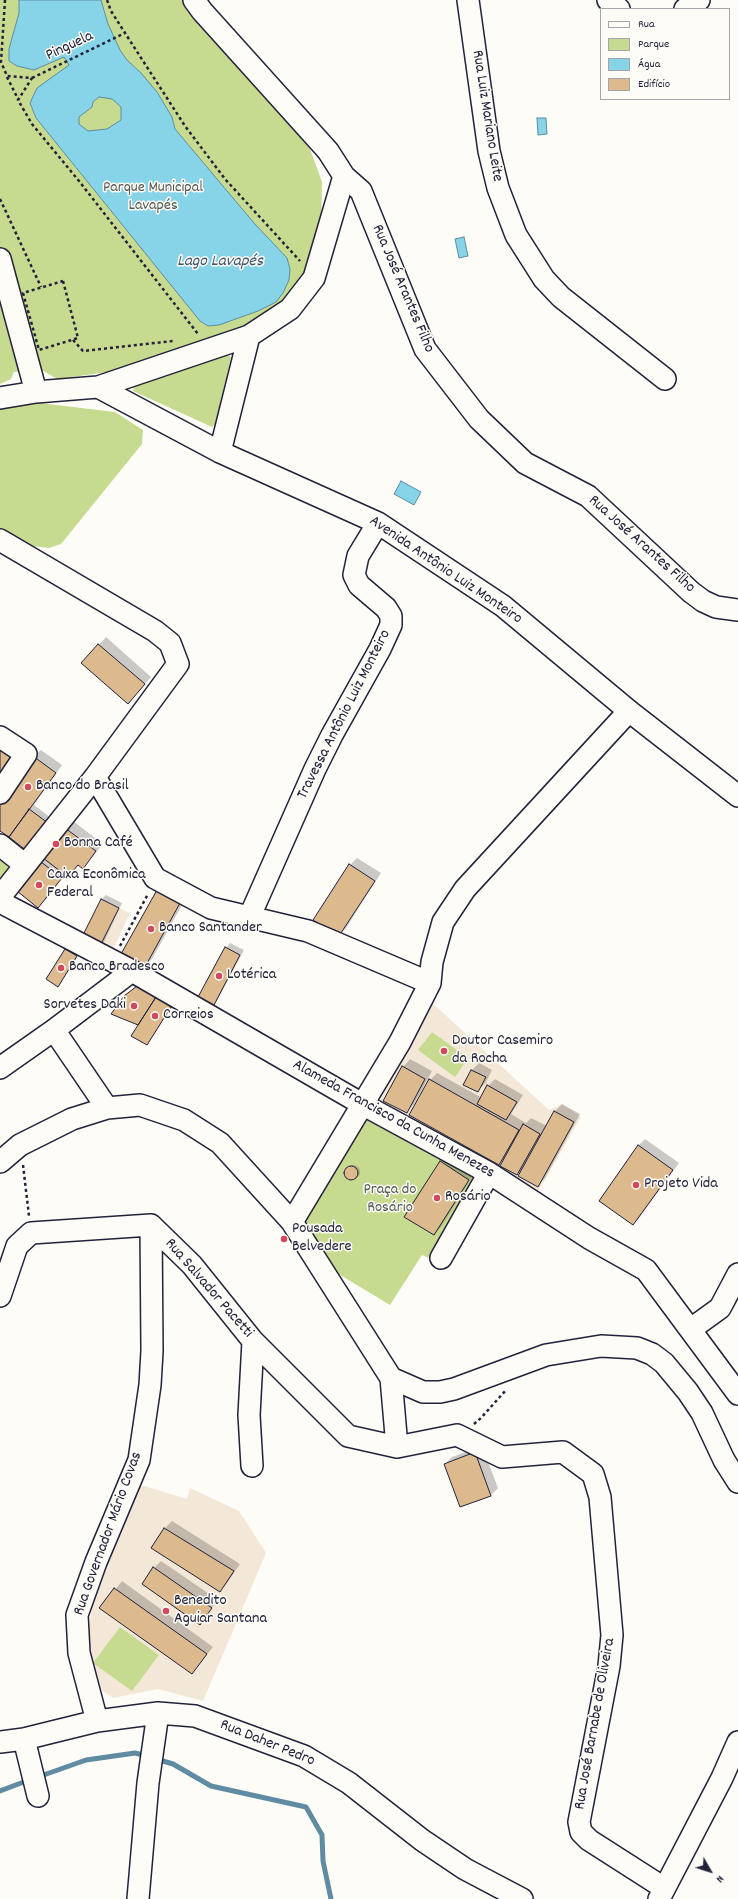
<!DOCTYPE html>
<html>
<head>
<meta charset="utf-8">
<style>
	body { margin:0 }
	#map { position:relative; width:738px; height:1899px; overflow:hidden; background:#fdfcf7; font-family:Dekko,sans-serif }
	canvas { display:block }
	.legend { position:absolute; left:600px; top:8px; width:130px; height:92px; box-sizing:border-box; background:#fdfcf7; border:1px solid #a5a5ac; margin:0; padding:5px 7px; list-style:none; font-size:12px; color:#22223b }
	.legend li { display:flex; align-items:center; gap:8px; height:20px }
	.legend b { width:20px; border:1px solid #a5a5ac }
	.north { position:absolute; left:690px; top:1851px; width:40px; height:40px; -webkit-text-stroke:3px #fdfcf7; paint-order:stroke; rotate:129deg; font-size:11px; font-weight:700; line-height:16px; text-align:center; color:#22223b }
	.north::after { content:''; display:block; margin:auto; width:14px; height:18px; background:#22223b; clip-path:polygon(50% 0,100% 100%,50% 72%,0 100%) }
</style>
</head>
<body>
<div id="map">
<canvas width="738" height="1899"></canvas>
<ul class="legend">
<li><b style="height:5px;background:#fdfcf7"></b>Rua</li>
<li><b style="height:11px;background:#c7db90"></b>Parque</li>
<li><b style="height:11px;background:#87d3e7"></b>Água</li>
<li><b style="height:11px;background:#dcba8e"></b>Edifício</li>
</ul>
<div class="north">N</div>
</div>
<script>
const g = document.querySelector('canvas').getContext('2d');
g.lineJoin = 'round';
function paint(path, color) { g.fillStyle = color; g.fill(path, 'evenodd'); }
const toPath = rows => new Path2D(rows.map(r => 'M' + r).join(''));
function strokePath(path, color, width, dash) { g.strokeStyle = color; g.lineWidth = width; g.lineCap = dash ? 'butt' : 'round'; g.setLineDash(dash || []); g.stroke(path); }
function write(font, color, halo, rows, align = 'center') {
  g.font = font + ' Dekko,sans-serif'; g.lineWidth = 3; g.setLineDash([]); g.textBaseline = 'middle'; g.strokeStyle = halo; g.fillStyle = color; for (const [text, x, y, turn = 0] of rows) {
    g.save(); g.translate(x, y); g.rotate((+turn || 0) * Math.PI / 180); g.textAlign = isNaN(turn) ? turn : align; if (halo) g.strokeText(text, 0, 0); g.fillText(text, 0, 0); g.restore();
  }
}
paint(toPath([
	[119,908,130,913,111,954,99,948],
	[429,1000,549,1110,562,1104,581,1117,538,1192,379,1102],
	[141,1485,187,1499,190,1488,239,1511,266,1553,203,1701,158,1689,113,1698,103,1691,90,1670,89,1629,94,1592]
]), '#f3e8d8');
paint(toPath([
	[0,0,186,0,310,149,322,182,321,230,308,275,293,294,257,326,108,372,57,379,42,370,14,372,11,379,0,384],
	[225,353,231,357,215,424,212,427,133,391,134,384],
	[40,403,115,412,143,430,142,444,61,544,49,548,32,546,0,531,0,407],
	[0,857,8,867,8,874,0,887],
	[432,1032,468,1058,455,1077,418,1050],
	[370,1116,476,1175,431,1259,422,1255,390,1305,337,1273,309,1235,305,1218,364,1119],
	[120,1627,159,1655,132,1691,93,1663]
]), '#c7db90');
const water = toPath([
	[19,0,101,0,108,24,120,50,127,60,141,73,157,92,172,117,175,129,254,223,287,258,290,269,289,280,283,293,276,302,258,311,219,325,208,326,200,321,36,118,30,103,37,88,69,65,64,57,34,70,17,66,9,61,9,49,19,13,19,0],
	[99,97,112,99,121,107,121,120,107,129,88,131,79,124,79,117,92,107,93,102,99,97],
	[537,118,546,118,547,134,538,135,537,118],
	[464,237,468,256,459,258,455,239,464,237],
	[401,481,421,492,414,505,394,494,401,481]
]);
paint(water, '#87d3e7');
strokePath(water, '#5f8ca2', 1);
paint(toPath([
	[106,637,151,677,135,695,83,663],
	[41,750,62,765,34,805,51,818,27,849,0,830,33,757],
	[73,821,103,844,83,868,79,864,68,876,65,873,42,902,41,862],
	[357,858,381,873,346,928,339,935,350,865],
	[106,895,122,903,104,942,99,947,101,900],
	[187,896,152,959,144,966,122,953],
	[230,943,244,950,218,999,214,1004,226,948],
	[70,945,81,951,58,986,47,979],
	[142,982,175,1002,147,1044,140,1025,113,1014],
	[410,1059,432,1071,414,1104,406,1112,403,1067],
	[479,1063,492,1070,485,1084,477,1091,465,1084,472,1070],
	[437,1073,482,1098,488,1086,495,1079,523,1095,511,1114,526,1123,531,1118,547,1126,555,1111,562,1104,580,1114,545,1178,538,1186,523,1168,517,1174,506,1157,499,1164,430,1080],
	[645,1139,679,1163,640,1217,633,1224,638,1146],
	[447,1155,475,1172,441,1227,434,1234,440,1162],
	'346 1172a7 7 0 1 1 14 0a7 7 0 1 1-14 0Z',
	[482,1446,498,1488,491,1495,460,1506,445,1464,452,1457],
	[172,1521,240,1564,227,1583,220,1591,153,1548,165,1528],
	[161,1561,218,1600,200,1623,154,1568],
	[122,1581,213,1647,192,1673,101,1608]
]), '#0003');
strokePath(toPath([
	[156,1759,173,1764,211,1786,306,1807,322,1835,323,1861,331,1899],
	[38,1777,86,1760,135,1753,147,1756],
	[0,1791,29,1780]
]), '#5f8ca2', 5);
const building = toPath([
	[98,644,145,684,128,704,81,663,98,644],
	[0,748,18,760,0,787,0,748],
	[33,756,56,773,9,837,0,831,0,802,33,756],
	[29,809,48,823,27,851,9,837,29,809],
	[65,828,96,851,83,869,78,865,68,877,43,858,65,828],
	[41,862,62,878,38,908,17,891,41,862],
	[349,864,375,881,339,936,313,920,349,864],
	[157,890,180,903,145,967,121,954,157,890],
	[101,899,119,908,99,948,81,939,101,899],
	[225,947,240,955,214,1005,198,997,225,947],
	[65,949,77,956,58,987,46,979,65,949],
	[137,986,156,997,138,1025,111,1014,124,996,137,986],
	[156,997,171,1007,147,1045,131,1036,156,997],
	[402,1066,425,1079,407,1113,383,1101,402,1066],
	[471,1070,486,1077,478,1092,463,1085,471,1070],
	[429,1079,519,1130,499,1165,409,1115,429,1079],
	[487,1085,517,1102,506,1120,477,1104,487,1085],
	[554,1111,574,1122,538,1187,518,1176,554,1111],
	[523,1124,540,1134,517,1175,500,1166,523,1124],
	[638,1145,673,1170,633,1225,599,1201,638,1145],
	[440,1161,469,1180,434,1235,404,1217,440,1161],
	'344 1173a7 7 0 1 1 14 0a7 7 0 1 1-14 0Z',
	[475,1452,491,1496,460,1507,444,1464,475,1452],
	[164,1528,234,1571,220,1592,151,1548,164,1528],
	[153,1567,212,1608,200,1625,142,1584,153,1567],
	[114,1588,207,1654,192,1674,99,1608,114,1588]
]);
paint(building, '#dcba8e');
strokePath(building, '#22223b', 1);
const minor = toPath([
	[194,0,202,11,328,151,344,176,361,191,425,349,479,419,525,463,588,496,691,592,703,601,716,607,738,610],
	[468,0,489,151,498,188,516,235,544,279,561,297,665,379],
	[608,0,619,9],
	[685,9,699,0],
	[0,259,36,392],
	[98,387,220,452,378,523,503,606,629,711,738,796],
	[0,398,36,392,98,387,249,336,290,309,314,278,344,176],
	[220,452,249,336],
	[0,540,155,631,170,643,178,664,95,777,0,897],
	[0,737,26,754,0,793],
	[95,777,155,878,211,908,308,931,430,983],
	[0,845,25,865],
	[0,902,132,971,362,1104,489,1173,589,1238,646,1270,738,1394],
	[249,918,315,769,332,735,380,649,391,625,391,616,386,608,359,585,354,575,358,556,378,523],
	[54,1030,107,1108],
	[0,1068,54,1030,132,971],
	[0,1162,20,1145,72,1119,107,1108,140,1105,184,1120,220,1143,292,1222,391,1378,423,1392,440,1392,454,1389,546,1355,601,1346,637,1348,652,1354,664,1363,688,1392,702,1413,724,1460,738,1482],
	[292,1222,400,1042,430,983,432,962,443,922,465,889,629,711],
	[441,1258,489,1173],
	[0,1296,17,1246,31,1233,151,1225,192,1265,253,1341,348,1436,397,1447],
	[691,1329,720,1308,738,1274],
	[391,1378,397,1447,457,1435,502,1457,563,1452,593,1474,600,1497,612,1635,609,1666,579,1822,581,1832,589,1840,664,1888],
	[252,1466,249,1415,253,1341],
	[97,1721,79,1653,77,1615,96,1562,139,1460,150,1385,152,1351,151,1225],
	[24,1739,38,1796],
	[0,1742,24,1739,97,1721,158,1713,195,1716,304,1756,349,1783,422,1840,465,1869,522,1899],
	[138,1899,148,1783,158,1713],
	[659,1899,722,1778,738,1742]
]);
strokePath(minor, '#22223b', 24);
strokePath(toPath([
	[5,0,1,62,7,76,32,78,18,100,32,124,79,181,198,334],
	[107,0,111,11,125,33,185,126,225,179,300,261],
	[7,77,18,99],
	[32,78,125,33],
	[0,199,41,287],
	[63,281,78,338,39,350,23,293,63,281],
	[73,340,83,351,173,341],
	[120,946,148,894],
	[23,1165,29,1216],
	[474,1424,481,1418,506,1390]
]), '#22223b', 2.5, [3, 3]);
strokePath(minor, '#fdfcf7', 21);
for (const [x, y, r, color] of [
	[28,787,4,"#d1495b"],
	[56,844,4,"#d1495b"],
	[39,885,4,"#d1495b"],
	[151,929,4,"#d1495b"],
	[61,968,4,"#d1495b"],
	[219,976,4,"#d1495b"],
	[134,1006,4,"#d1495b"],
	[155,1016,4,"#d1495b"],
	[444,1051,4,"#d1495b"],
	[636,1185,4,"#d1495b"],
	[437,1198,4,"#d1495b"],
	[284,1239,4,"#d1495b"],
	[166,1611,4,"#d1495b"]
]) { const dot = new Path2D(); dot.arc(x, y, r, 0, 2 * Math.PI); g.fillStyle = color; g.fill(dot); strokePath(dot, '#fdfcf7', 1.5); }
write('16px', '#22223b', '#fdfcf7', [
	["Pinguela",70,47,-25],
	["Rua Luiz Mariano Leite",486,116,81],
	["Rua José Arantes Filho",402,289,67],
	["Rua José Arantes Filho",641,545,42],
	["Avenida Antônio Luiz Monteiro",445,571,34],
	["Travessa Antônio Luiz Monteiro",345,715,-63],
	["Alameda Francisco da Cunha Menezes",393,1120,29],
	["Rua Salvador Pacetti",208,1289,49],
	["Rua Governador Mário Covas",109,1534,-70],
	["Rua José Barnabe de Oliveira",596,1724,-80],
	["Rua Daher Pedro",267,1744,22]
]);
write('16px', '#545a54', '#fdfcf7', [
	["Parque Municipal",153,189],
	["Lavapés",153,207],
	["Praça do",390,1191],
	["Rosário",390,1209]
]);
write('16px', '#22223b', '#fdfcf7', [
	["Banco do Brasil",36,787],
	["Bonna Café",64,844],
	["Caixa Econômica",47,876],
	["Federal",47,894],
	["Banco Santander",159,929],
	["Banco Bradesco",69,968],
	["Lotérica",227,976],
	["Sorvetes Daki",126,1006,"right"],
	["Correios",163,1016],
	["Doutor Casemiro",452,1042],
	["da Rocha",452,1060],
	["Projeto Vida",644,1185],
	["Rosário",445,1198],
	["Pousada",292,1230],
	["Belvedere",292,1248],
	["Benedito",174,1602],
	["Aguiar Santana",174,1620]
], 'left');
write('italic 17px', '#40576f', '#fdfcf7', [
	["Lago Lavapés",220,263]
]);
</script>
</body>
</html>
